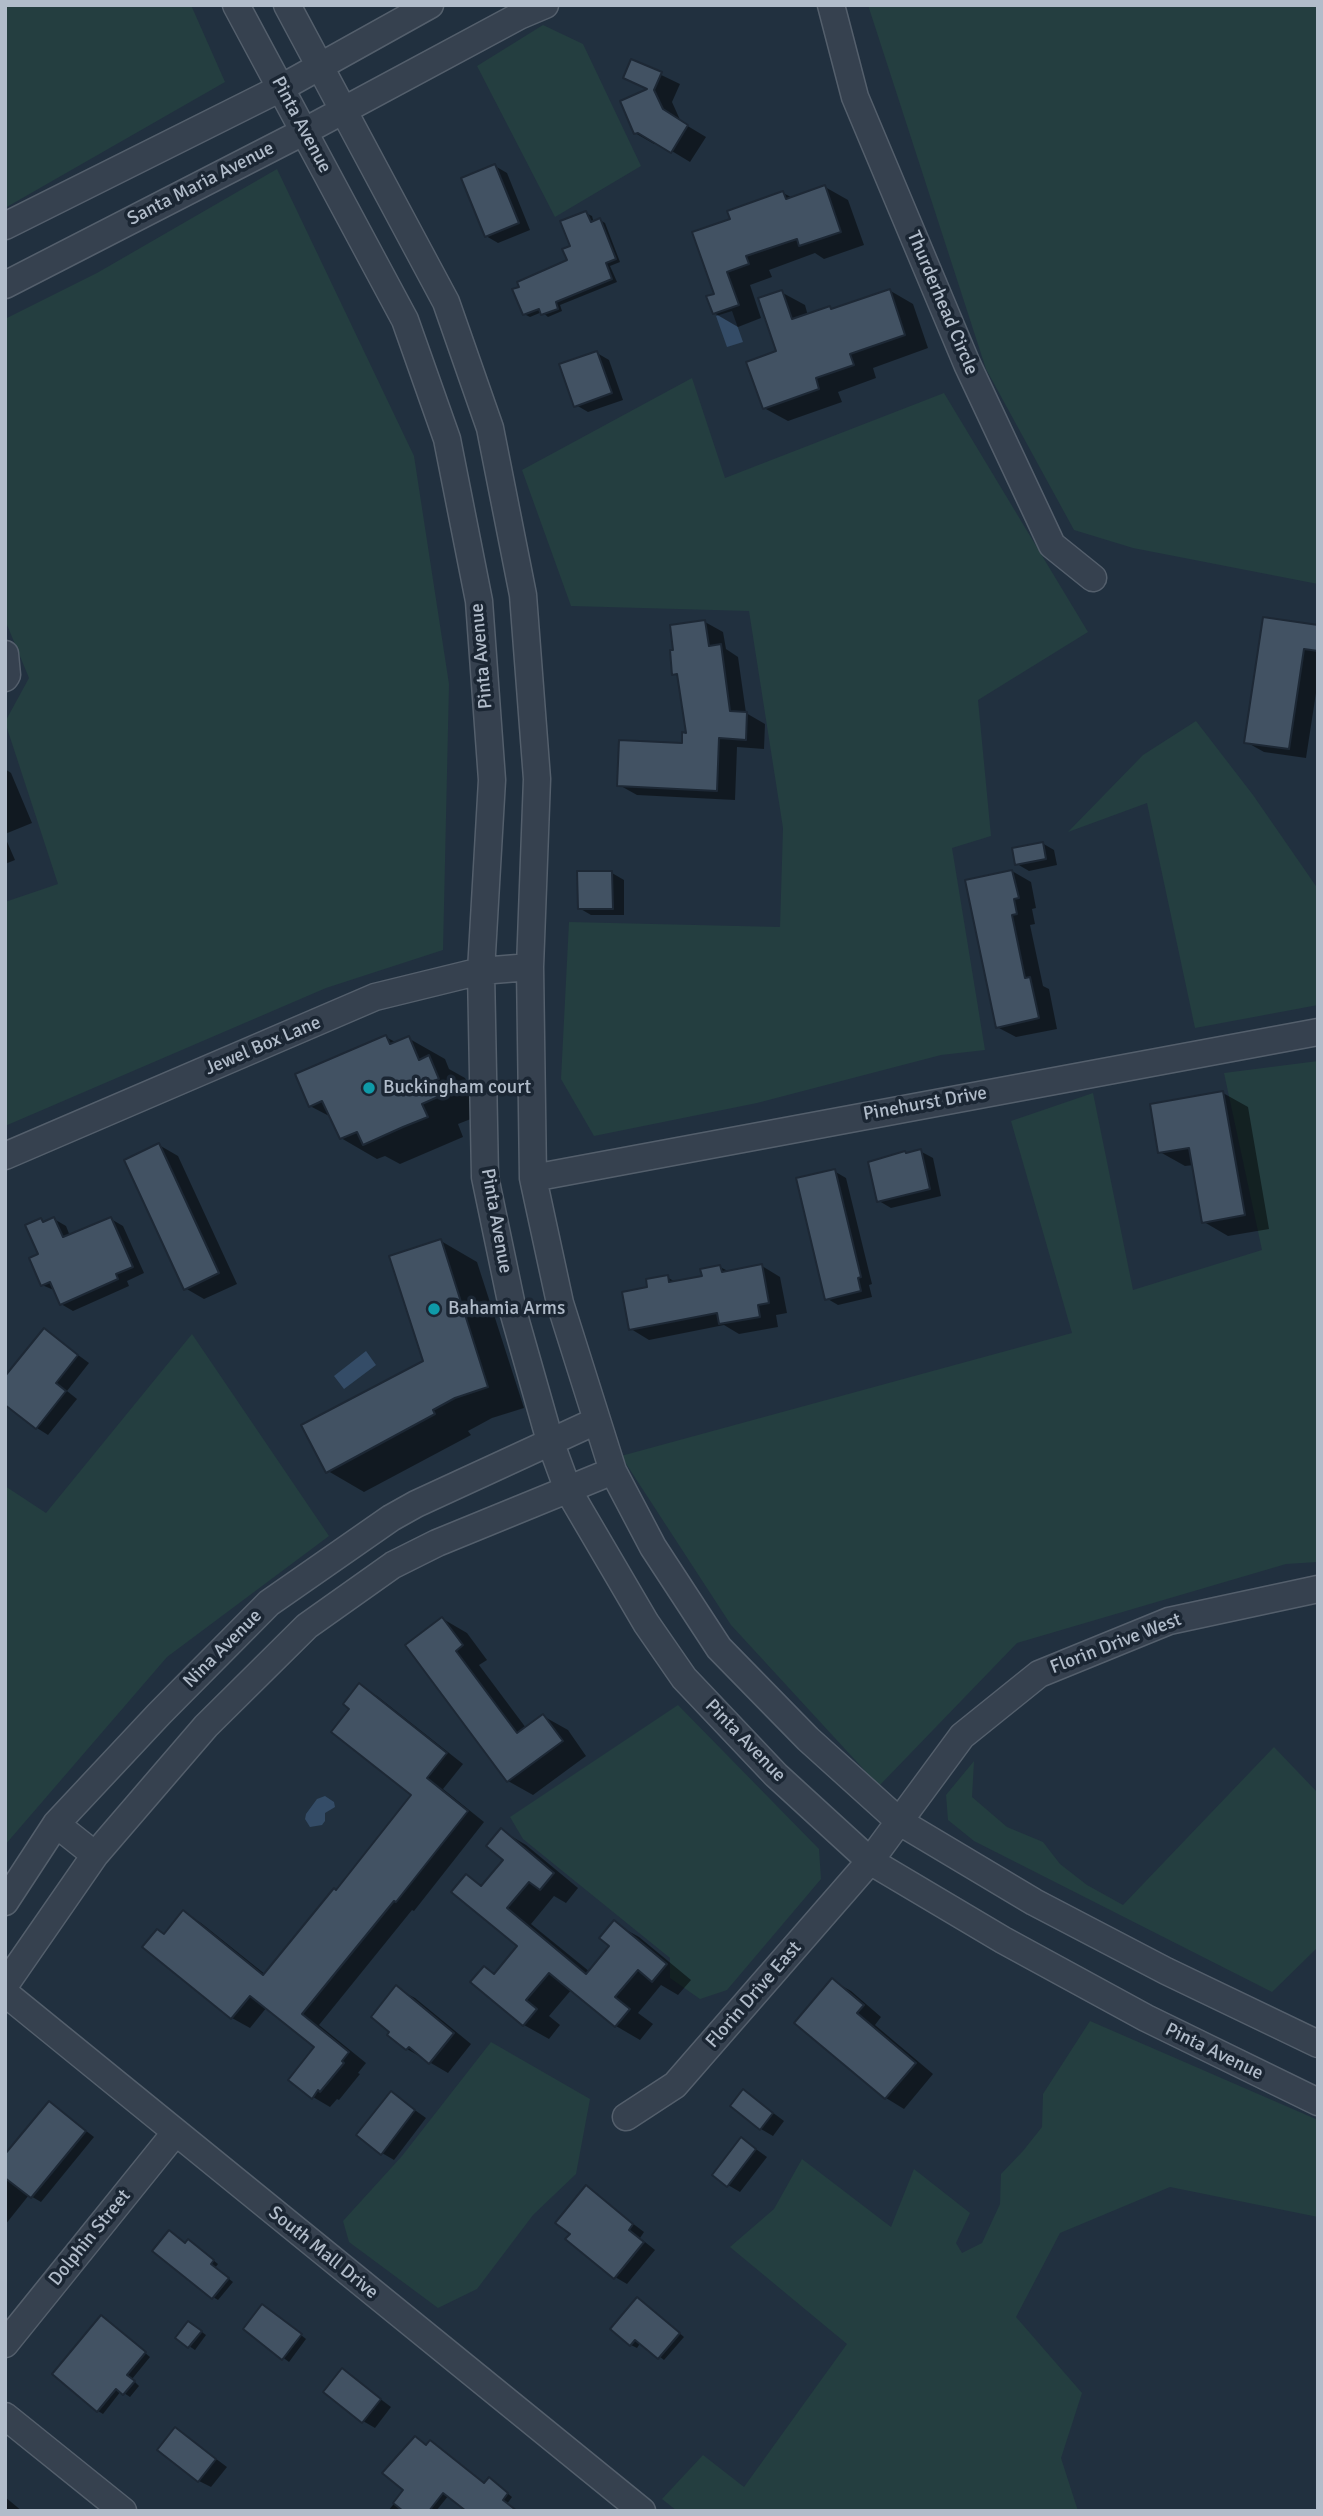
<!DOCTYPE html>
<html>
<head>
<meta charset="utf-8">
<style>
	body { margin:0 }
	#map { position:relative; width:1323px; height:2516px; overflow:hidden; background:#21303f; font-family:Signika,sans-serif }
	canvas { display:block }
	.frame { position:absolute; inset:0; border:7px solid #b1bcca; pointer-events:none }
</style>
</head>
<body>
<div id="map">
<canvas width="1323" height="2516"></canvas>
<div class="frame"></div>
</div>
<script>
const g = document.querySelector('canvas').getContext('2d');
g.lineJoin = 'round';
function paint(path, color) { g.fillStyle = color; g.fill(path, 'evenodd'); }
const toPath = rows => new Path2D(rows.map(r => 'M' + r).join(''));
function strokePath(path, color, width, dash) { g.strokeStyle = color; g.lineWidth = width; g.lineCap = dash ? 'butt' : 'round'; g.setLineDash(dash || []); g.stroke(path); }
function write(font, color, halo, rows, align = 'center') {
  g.font = font + ' Signika,sans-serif'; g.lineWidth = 7; g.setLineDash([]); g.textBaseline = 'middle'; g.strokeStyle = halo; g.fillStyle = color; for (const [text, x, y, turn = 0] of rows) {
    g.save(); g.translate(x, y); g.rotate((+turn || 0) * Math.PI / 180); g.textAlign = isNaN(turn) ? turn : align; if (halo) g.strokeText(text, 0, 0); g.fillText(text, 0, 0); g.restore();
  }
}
paint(toPath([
	[5,5,191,5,225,82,5,208],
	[868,5,1318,5,1318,584,1133,548,1074,530,986,369],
	[543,25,583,44,641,166,555,217,477,66],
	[277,169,414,456,449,684,443,950,326,988,5,1126,5,902,58,884,5,722,29,678,5,620,5,319,97,273],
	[692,378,725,478,944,393,1088,632,978,700,991,836,952,848,985,1050,941,1055,757,1103,594,1136,561,1079,569,922,780,927,783,828,749,611,571,606,522,470],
	[1196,721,1253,795,1318,889,1318,1005,1195,1028,1147,803,1068,832,1143,755],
	[1318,1061,1318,1562,1286,1564,1017,1643,879,1786,731,1625,621,1456,1072,1333,1011,1121,1093,1093,1133,1290,1262,1250,1224,1073],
	[192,1334,329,1536,167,1657,5,1845,5,1486,46,1513],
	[678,1705,819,1849,821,1879,727,1990,700,1999,670,1978,670,1958,523,1839,510,1817],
	[1274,1747,1318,1793,1318,1947,1272,1992,974,1841,948,1820,946,1795,974,1761,972,1797,1007,1827,1043,1842,1060,1864,1087,1885,1123,1905],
	[1090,2021,1318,2120,1318,2217,1170,2187,1060,2233,1016,2317,1082,2393,1061,2458,1078,2511,677,2511,662,2499,703,2455,744,2487,847,2344,730,2247,774,2209,802,2159,891,2227,914,2169,970,2213,956,2243,962,2253,982,2243,1000,2204,1001,2174,1023,2151,1042,2127,1043,2094],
	[491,2042,590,2099,576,2174,533,2215,477,2289,438,2308,349,2242,343,2221,402,2156]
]), '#243e40');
paint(toPath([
	[732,311,743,342,727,347,716,316],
	[366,1351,376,1365,344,1389,334,1376],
	[325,1796,334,1802,335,1807,325,1813,325,1821,322,1825,310,1827,305,1819,306,1814,317,1799]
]), '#344c67');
paint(toPath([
	[632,61,680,84,672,102,681,122,706,137,690,162,657,142,654,144,635,133,648,90,625,77],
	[495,166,507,173,530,230,498,243,486,236],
	[825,187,848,200,864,245,824,259,815,253,769,270,772,277,750,285,761,318,738,327,714,313,716,295,732,220,783,193,793,198],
	[586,213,592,216,594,223,600,220,605,223,620,262,610,266,617,282,560,305,562,311,548,317,542,312,530,317,524,314,569,261],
	[889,290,913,304,928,348,873,368,876,378,838,392,842,402,788,421,764,408,779,352,781,292,805,305,808,316,833,310],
	[597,353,609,360,623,400,588,412,576,405],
	[1265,619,1318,628,1318,680,1306,758,1264,752,1246,742],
	[705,622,723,632,726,649,738,657,746,713,765,724,764,749,737,747,735,800,637,795,619,785,683,745,688,734,679,677,674,674],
	[5,769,11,773,32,823,5,834],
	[5,837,15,860,5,864],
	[1042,843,1054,850,1057,865,1029,871,1017,864],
	[1012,871,1031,882,1036,908,1032,909,1035,924,1030,925,1043,986,1049,989,1057,1029,1016,1037,997,1027],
	[612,873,624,880,624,915,591,915,579,908],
	[386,1037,397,1043,408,1038,445,1059,449,1069,465,1078,474,1099,469,1102,476,1117,458,1124,463,1137,400,1164,385,1156,377,1159,341,1138,331,1117,310,1106],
	[1223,1093,1248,1107,1269,1229,1228,1236,1204,1222,1194,1165,1185,1166,1160,1152],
	[159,1145,178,1156,237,1284,204,1299,185,1288],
	[920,1151,933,1158,941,1196,891,1208,879,1201,905,1152,908,1154],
	[834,1171,846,1178,872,1284,869,1285,872,1297,838,1305,826,1298],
	[54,1219,66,1226,70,1236,111,1219,123,1226,144,1273,127,1281,129,1286,73,1311,61,1304,56,1291,42,1285,41,1220,45,1223],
	[441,1241,477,1262,524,1408,492,1418,468,1431,471,1435,364,1492,328,1471,425,1362],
	[762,1266,780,1277,787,1313,776,1315,778,1327,739,1334,724,1325,649,1340,631,1329,649,1288,667,1277,677,1283,704,1278,720,1267,730,1272],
	[44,1330,89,1363,67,1391,77,1399,48,1435,37,1428],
	[443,1619,467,1633,487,1660,479,1665,526,1728,543,1716,568,1730,586,1756,533,1795,508,1781],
	[359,1686,377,1696,463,1764,443,1789,484,1822,414,1911,412,1910,319,2025,366,2063,358,2073,360,2074,339,2100,337,2099,330,2107,313,2097,317,2047,267,2007,250,2028,232,2018,144,1947,165,1936,184,1912,201,1923,266,1975,337,1892,413,1794,351,1708],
	[501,1830,526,1845,578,1888,566,1903,554,1896,531,1924,590,1972,612,1946,614,1923,639,1937,691,1980,678,1995,661,1985,638,2013,653,2024,640,2040,616,2026,572,1989,549,2016,560,2025,549,2039,524,2025,472,1982,484,1968,496,1974,519,1946,466,1876,483,1886,505,1859],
	[833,1981,851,1991,881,2017,875,2025,933,2074,904,2109,886,2098],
	[396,1988,415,1998,471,2044,448,2073,407,2049,389,2035],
	[744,2091,784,2121,773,2136,761,2129],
	[391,2093,426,2118,394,2160,382,2153],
	[50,2103,94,2137,41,2202,29,2195,5,2225,5,2157],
	[742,2139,767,2157,740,2192,728,2185],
	[586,2188,644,2232,640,2238,655,2250,627,2284,615,2277,572,2234],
	[186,2245,194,2245,218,2264,215,2268,233,2282,218,2300,213,2297],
	[643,2302,684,2337,664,2360,641,2342,637,2348,631,2345,612,2329],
	[268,2309,306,2339,289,2362,245,2329],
	[106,2320,150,2357,132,2379,139,2386,130,2397,121,2391,103,2414,98,2411],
	[194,2326,206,2335,195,2350,177,2338],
	[342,2370,391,2407,375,2428,363,2421],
	[176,2429,227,2467,211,2487,199,2481],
	[495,2483,512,2497,507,2504,449,2495,436,2511,431,2508,429,2511,388,2511,405,2490],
	[5,2497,22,2511,5,2511]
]), '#0007');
const building = toPath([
	[631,59,662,72,654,90,663,109,688,125,671,153,638,133,634,134,620,101,647,89,623,78,631,59],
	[495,164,519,223,485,237,461,178,495,164],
	[825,185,841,232,799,246,797,239,746,256,749,264,727,272,739,305,713,314,706,296,714,294,692,232,730,219,727,211,783,191,786,199,825,185],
	[586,211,591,222,600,218,616,259,606,263,612,279,556,302,558,309,541,315,539,309,523,315,512,289,519,287,517,282,567,260,562,249,570,246,560,221,586,211],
	[890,289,905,335,850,354,854,365,816,378,819,389,763,409,746,362,776,351,758,298,782,290,792,319,830,306,831,309,890,289],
	[597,351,612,393,574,407,559,364,597,351],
	[1263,617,1318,625,1318,651,1304,649,1289,749,1244,743,1263,617],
	[705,620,709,646,721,644,730,711,747,712,746,740,719,738,717,791,617,786,619,740,682,743,682,732,686,733,677,674,672,675,670,650,673,650,670,625,705,620],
	[1043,842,1046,859,1015,865,1012,848,1043,842],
	[1012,870,1019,898,1014,899,1017,914,1012,915,1025,978,1030,977,1039,1018,996,1028,965,880,1012,870],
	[577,871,612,871,613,909,578,909,577,871],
	[386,1035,390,1044,409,1036,419,1060,429,1055,439,1079,434,1081,440,1096,422,1104,428,1117,403,1127,363,1145,357,1132,340,1139,322,1101,309,1107,295,1074,386,1035],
	[1223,1091,1245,1215,1202,1223,1189,1148,1158,1153,1150,1104,1223,1091],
	[159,1143,219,1273,184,1290,124,1160,159,1143],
	[921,1149,930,1189,877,1202,868,1162,905,1151,906,1153,921,1149],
	[835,1169,861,1277,858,1278,861,1291,825,1300,796,1178,835,1169],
	[54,1217,63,1237,111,1217,133,1267,116,1274,118,1279,60,1305,50,1282,41,1286,29,1258,38,1254,25,1225,41,1218,43,1222,54,1217],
	[441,1239,488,1387,455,1398,433,1410,435,1414,326,1473,301,1425,423,1361,389,1256,441,1239],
	[762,1264,769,1303,758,1305,760,1317,719,1324,717,1313,629,1330,622,1292,647,1287,646,1279,668,1275,669,1282,702,1276,700,1269,720,1265,722,1272,762,1264],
	[44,1328,78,1355,56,1383,66,1391,36,1429,5,1405,5,1376,44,1328],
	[442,1617,463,1645,456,1651,517,1733,543,1714,563,1741,507,1782,405,1645,442,1617],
	[359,1683,447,1753,427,1778,468,1811,396,1902,394,1901,302,2014,349,2052,342,2061,344,2063,320,2092,318,2090,312,2099,288,2080,314,2047,250,1996,231,2019,142,1947,157,1929,164,1934,183,1910,263,1975,334,1888,336,1890,411,1795,331,1732,349,1709,343,1704,359,1683],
	[501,1828,554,1873,540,1890,529,1882,507,1908,586,1974,609,1946,599,1938,614,1920,667,1964,652,1982,638,1970,615,1997,630,2009,615,2027,549,1973,526,2000,537,2009,523,2026,470,1982,484,1966,494,1974,517,1946,451,1892,466,1874,481,1886,503,1860,486,1846,501,1828],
	[832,1978,864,2005,857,2013,916,2063,885,2099,794,2023,832,1978],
	[396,1985,454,2033,429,2064,409,2047,406,2050,387,2035,389,2032,371,2017,396,1985],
	[743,2089,773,2113,760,2130,730,2106,743,2089],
	[391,2091,415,2110,381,2155,356,2135,391,2091],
	[49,2101,86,2131,31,2198,5,2178,5,2154,49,2101],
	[741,2137,756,2149,727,2187,712,2175,741,2137],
	[586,2185,633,2224,629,2230,644,2242,614,2279,565,2239,570,2234,555,2223,586,2185],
	[169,2230,185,2243,188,2239,214,2260,211,2264,229,2278,212,2299,152,2251,169,2230],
	[637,2297,680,2333,658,2359,635,2340,630,2346,610,2329,637,2297],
	[262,2304,302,2334,282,2360,243,2329,262,2304],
	[101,2315,146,2352,127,2375,135,2381,123,2395,116,2389,97,2412,52,2374,101,2315],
	[188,2321,202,2331,188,2348,175,2338,188,2321],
	[342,2368,381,2399,362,2423,323,2392,342,2368],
	[175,2427,216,2459,198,2482,157,2450,175,2427],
	[415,2436,426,2445,430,2440,484,2483,489,2477,508,2493,503,2500,517,2511,466,2511,443,2493,429,2511,403,2511,393,2503,403,2490,382,2473,415,2436]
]);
paint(building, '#425263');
strokePath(building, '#1d2835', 2);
const minor = toPath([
	[236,5,405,320,447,439,479,601,492,780,481,971,485,1177,513,1311,550,1441,568,1490,646,1623,684,1678,776,1775,870,1861,1003,1940,1146,2018,1318,2102],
	[287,5,446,302,490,428,523,595,537,779,530,967,533,1178,560,1303,613,1471,653,1547,719,1648,808,1739,900,1822,1034,1902,1166,1971,1318,2044],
	[831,5,855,97,967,364,1052,545,1093,578],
	[5,226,281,88,430,5],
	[5,285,305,131,519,16,545,5],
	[5,654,7,675,5,678],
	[5,1156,375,997,481,971,530,967],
	[533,1178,1318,1032],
	[56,1824,95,1855],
	[5,1902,56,1824,159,1714,269,1603,391,1518,416,1504,596,1421],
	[5,1985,95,1855,206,1726,307,1626,393,1565,437,1543,613,1471],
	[5,1993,642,2511],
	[626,2117,675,2085,870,1861,962,1736,1039,1674,1169,1621,1318,1589],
	[5,2344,175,2133],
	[5,2416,123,2511]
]);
strokePath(minor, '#545f6c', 29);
strokePath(minor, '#36414f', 26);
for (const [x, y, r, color] of [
	[369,1088,7,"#0f9aa8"],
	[434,1309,7,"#0f9aa8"]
]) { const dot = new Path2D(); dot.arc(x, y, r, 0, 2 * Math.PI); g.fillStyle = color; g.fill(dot); strokePath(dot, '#1b2633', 2.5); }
write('19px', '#b1bcca', '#1b2633', [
	["Pinta Avenue",301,125,62],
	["Santa Maria Avenue",201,184,-27],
	["Thurderhead Circle",942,303,67],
	["Pinta Avenue",482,656,-95],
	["Jewel Box Lane",263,1046,-23],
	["Pinehurst Drive",925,1104,-10],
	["Pinta Avenue",496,1221,80],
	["Florin Drive West",1116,1644,-21],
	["Nina Avenue",223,1649,-45],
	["Pinta Avenue",745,1741,46],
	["Florin Drive East",754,1995,-49],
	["Pinta Avenue",1214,2052,26],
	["Dolphin Street",90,2238,-51],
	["South Mall Drive",323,2253,39]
]);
write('19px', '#b1bcca', '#1b2633', [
	["Buckingham court",383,1088],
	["Bahamia Arms",448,1309]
], 'left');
</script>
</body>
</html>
